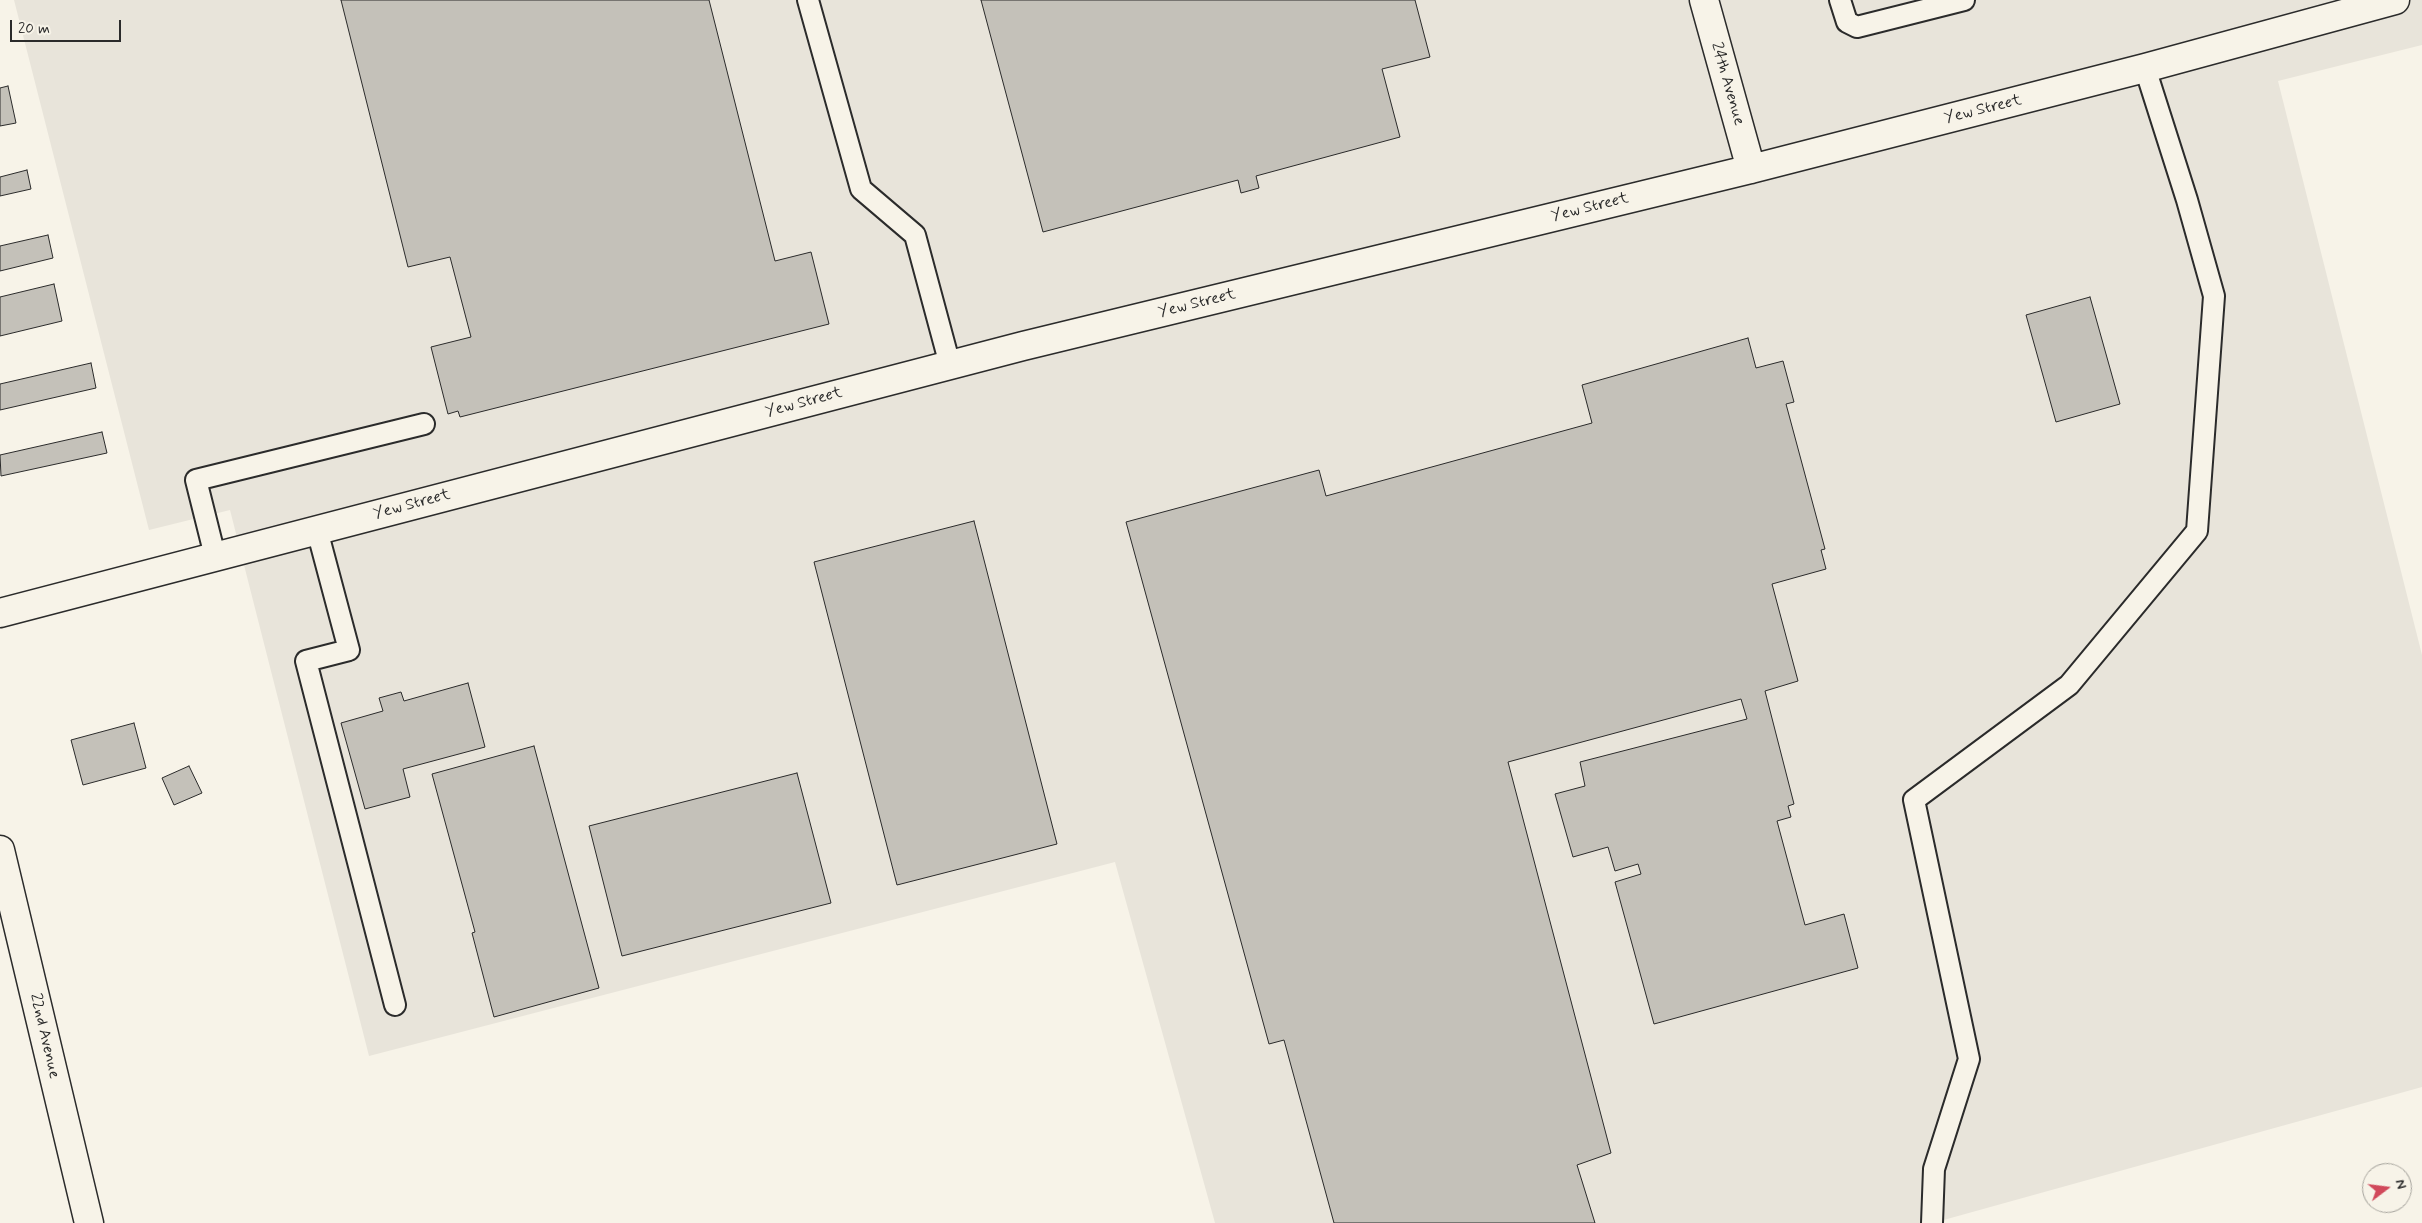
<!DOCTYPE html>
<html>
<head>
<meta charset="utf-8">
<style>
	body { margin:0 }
	#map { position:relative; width:2422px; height:1223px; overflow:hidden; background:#f7f3e8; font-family:Mynerve,sans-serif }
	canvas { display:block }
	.north { position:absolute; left:2362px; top:1163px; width:50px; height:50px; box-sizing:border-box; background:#f7f3e8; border:1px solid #a5a39c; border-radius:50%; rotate:75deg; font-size:14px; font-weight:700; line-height:20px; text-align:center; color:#2b2b2b }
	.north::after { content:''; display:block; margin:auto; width:18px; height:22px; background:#d1495b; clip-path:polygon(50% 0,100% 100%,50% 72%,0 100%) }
	.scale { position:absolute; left:10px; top:20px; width:111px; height:22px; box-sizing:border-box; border:2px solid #2b2b2b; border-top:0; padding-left:6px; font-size:15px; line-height:18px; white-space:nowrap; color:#2b2b2b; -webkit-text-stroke:4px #f7f3e8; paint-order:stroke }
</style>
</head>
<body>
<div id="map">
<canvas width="2422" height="1223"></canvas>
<div class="north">N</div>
<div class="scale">20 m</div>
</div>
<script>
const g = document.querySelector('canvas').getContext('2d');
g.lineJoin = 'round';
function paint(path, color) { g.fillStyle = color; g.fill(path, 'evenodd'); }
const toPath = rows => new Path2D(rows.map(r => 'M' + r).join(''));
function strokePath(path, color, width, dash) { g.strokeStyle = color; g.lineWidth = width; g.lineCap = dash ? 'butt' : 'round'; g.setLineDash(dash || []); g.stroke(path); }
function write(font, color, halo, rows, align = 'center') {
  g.font = font + ' Mynerve,sans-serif'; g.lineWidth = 5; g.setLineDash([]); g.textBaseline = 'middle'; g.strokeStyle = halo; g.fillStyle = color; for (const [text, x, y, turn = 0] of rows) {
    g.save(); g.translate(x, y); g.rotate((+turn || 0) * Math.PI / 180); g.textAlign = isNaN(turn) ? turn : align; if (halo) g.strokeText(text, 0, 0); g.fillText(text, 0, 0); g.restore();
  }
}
paint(toPath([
	[14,0,2422,0,2422,45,2278,81,2422,655,2422,1087,1940,1221,1940,1223,1215,1223,1115,862,369,1056,230,510,149,530]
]), '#e8e4da');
const building = toPath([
	[341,0,709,0,775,261,811,252,829,324,460,417,458,411,448,414,431,347,471,337,450,257,408,267,341,0],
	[981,0,1415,0,1430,57,1382,69,1400,137,1256,176,1259,188,1241,193,1238,180,1043,232,981,0],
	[8,86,16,123,0,126,0,88,8,86],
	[27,170,31,189,0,196,0,177,27,170],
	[48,235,53,258,0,271,0,246,48,235],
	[54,284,62,321,0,336,0,297,54,284],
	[2090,297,2120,404,2056,422,2026,315,2090,297],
	[1748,338,1756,368,1783,361,1794,402,1786,404,1825,549,1821,550,1826,569,1772,584,1798,681,1765,691,1794,804,1788,806,1791,817,1777,821,1805,925,1844,914,1858,968,1654,1024,1615,882,1641,874,1638,864,1615,871,1608,847,1573,857,1555,794,1585,786,1580,762,1747,719,1741,699,1508,762,1611,1153,1577,1165,1595,1223,1334,1223,1284,1040,1269,1044,1126,522,1319,470,1326,496,1592,423,1582,385,1748,338],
	[91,363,96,388,0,410,0,384,91,363],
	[102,432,107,453,1,476,0,455,102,432],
	[974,521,1057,844,897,885,814,562,974,521],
	[468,683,485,747,403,769,410,797,365,809,341,723,383,711,379,698,401,692,404,701,468,683],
	[134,723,146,768,83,785,71,740,134,723],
	[534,746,599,988,494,1017,472,933,475,932,432,774,534,746],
	[189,766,202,793,174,805,162,778,189,766],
	[797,773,831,903,622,956,589,826,797,773]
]);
paint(building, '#c4c1b9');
strokePath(building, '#2b2b2b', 1);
const service = toPath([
	[808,0,861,189,915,235,950,365],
	[1840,0,1847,22,1857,27,1964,0],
	[317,530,349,650,306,661,395,1005],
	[215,556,196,480,424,424],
	[1932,1223,1934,1169,1969,1059,1914,800,2069,685,2197,531,2214,296,2187,200,2145,68]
]);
const minor = toPath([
	[1704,0,1751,169],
	[0,613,1023,346,1751,169,2145,68,2395,0],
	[0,850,89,1223]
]);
strokePath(service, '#2b2b2b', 24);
strokePath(minor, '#2b2b2b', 31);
strokePath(service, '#f7f3e8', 20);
strokePath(minor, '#f7f3e8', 28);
write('16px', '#2b2b2b', '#f7f3e8', [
	["24th Avenue",1727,84,74],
	["Yew Street",1983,110,-14],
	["Yew Street",1590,208,-14],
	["Yew Street",1197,304,-14],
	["Yew Street",804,403,-15],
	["Yew Street",412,505,-15],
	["22nd Avenue",44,1036,77]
]);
</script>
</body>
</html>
